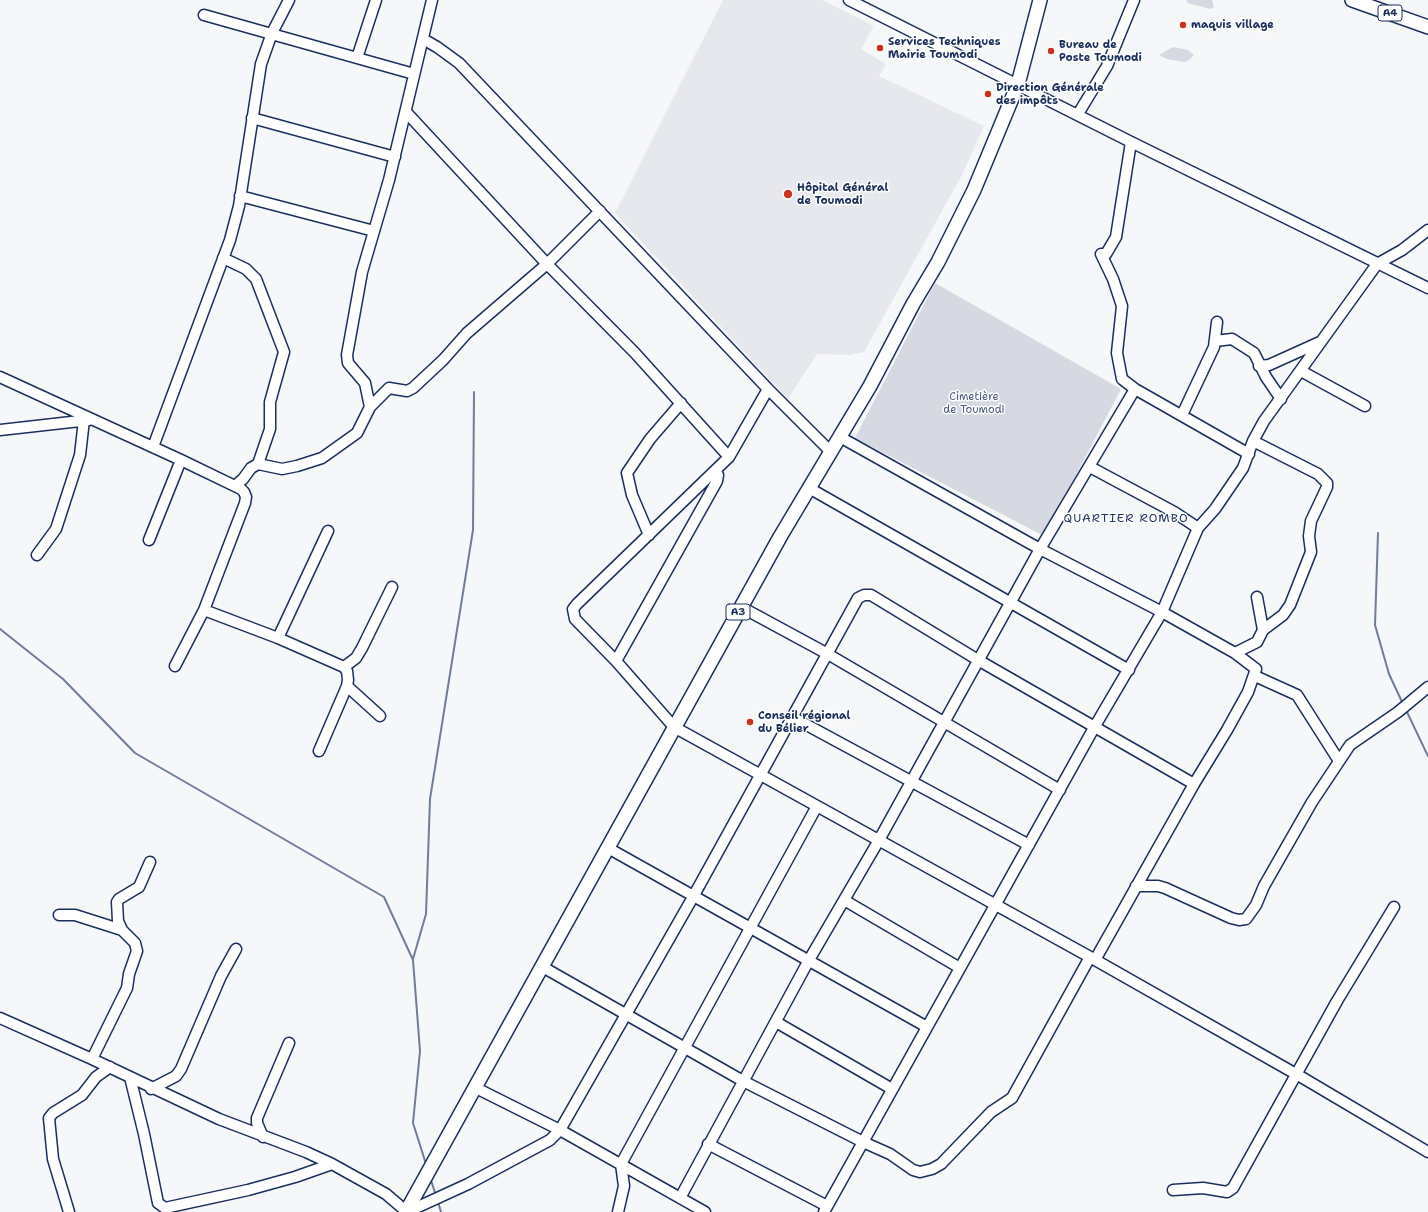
<!DOCTYPE html>
<html>
<head>
<meta charset="utf-8">
<style>
	body { margin:0 }
	canvas { display:block; background:#f6f7f9 }
</style>
</head>
<body>
<canvas width="1428" height="1212"></canvas>
<script>
const g = document.querySelector('canvas').getContext('2d');
g.lineJoin = 'round';
function paint(path, color) { g.fillStyle = color; g.fill(path, 'evenodd'); }
const toPath = rows => new Path2D(rows.map(r => 'M' + r).join(''));
function strokePath(path, color, width, dash) { g.strokeStyle = color; g.lineWidth = width; g.lineCap = dash ? 'butt' : 'round'; g.setLineDash(dash || []); g.stroke(path); }
function write(font, color, halo, rows, align = 'center') {
  g.font = font + ' "Shantell Sans",sans-serif'; g.lineWidth = 3; g.setLineDash([]); g.textBaseline = 'middle'; g.strokeStyle = halo; g.fillStyle = color; for (const [text, x, y, turn = 0] of rows) {
    g.save(); g.translate(x, y); g.rotate((+turn || 0) * Math.PI / 180); g.textAlign = isNaN(turn) ? turn : align; if (halo) g.strokeText(text, 0, 0); g.fillText(text, 0, 0); g.restore();
  }
}
paint(toPath([
	[723,0,822,0,874,26,861,49,886,64,879,76,984,126,962,175,864,352,849,355,817,354,788,399,615,213]
]), '#e6e8ee');
paint(toPath([
	[1186,0,1212,0,1214,7,1210,9,1188,3],
	[1173,47,1188,50,1194,55,1189,60,1184,62,1167,59,1159,55],
	[935,283,1121,389,1044,536,855,438]
]), '#d6d9e2');
strokePath(toPath([
	[1378,533,1375,625,1389,674,1403,704],
	[0,629,63,679,135,753,384,897,413,960,420,1051,413,1123,426,1164],
	[1406,710,1428,756],
	[413,959,426,914,430,799,473,530,474,392],
	[430,1177,436,1196],
	[438,1202,441,1212]
]), '#707c99', 2);
const minor = toPath([
	[849,0,1131,142,1428,288],
	[204,15,414,74],
	[423,39,437,47,459,63,768,389,830,451],
	[357,58,376,0],
	[406,112,547,264,635,353,729,457],
	[1078,114,1107,66,1134,0],
	[252,118,395,157],
	[1131,142,1116,237,1106,254,1101,254,1113,279,1122,306,1117,353,1122,379,1135,389,1249,454],
	[240,196,374,231],
	[223,258,246,269,256,279,284,352,270,402,270,429,258,464],
	[1215,341,1232,339,1254,353,1266,377,1281,399],
	[1259,366,1269,365,1320,342],
	[1301,371,1365,406],
	[0,377,181,460,241,489,244,492,246,497,245,503,204,610,175,666],
	[768,389,729,457,577,604,573,609,575,619,616,661,674,727,1090,957,1303,1078,1428,1152],
	[370,407,365,383,348,363,347,355,362,272,389,180,432,0],
	[1182,415,1214,347,1217,322],
	[0,430,89,420],
	[840,437,1040,549,1162,612,1235,653,1256,669,1248,692,1227,730,1194,784,1095,960],
	[153,447,230,240,239,206,261,64,272,33,289,0],
	[1090,467,1174,512,1198,528],
	[235,486,243,479,251,468,258,464,282,469,297,466,322,458,357,433,370,407,389,388,407,391,413,388,443,360,467,333,547,264,600,211],
	[809,488,1129,670],
	[649,535,632,495,627,473,650,439,681,403],
	[149,540,181,460],
	[37,555,56,529,80,455,84,420],
	[1257,597,1263,630],
	[741,607,826,653,1060,790],
	[204,610,278,638,344,667,347,671,348,680,347,686,319,751],
	[278,638,328,531],
	[1235,653,1257,642,1263,630,1283,615,1290,605,1311,552,1309,536,1311,521,1327,487,1327,483,1318,474,1253,441],
	[616,661,717,481,718,475,715,471],
	[344,667,356,658,362,648,392,587],
	[1255,676,1297,695,1339,761],
	[347,686,380,716],
	[792,717,1029,845],
	[608,848,927,1027],
	[1136,886,1158,886,1165,888,1231,918,1239,920,1246,919,1256,905,1264,886,1312,802,1350,745,1398,712,1428,687],
	[844,900,960,968],
	[59,915,75,915,122,930],
	[541,966,743,1081,863,1142,890,1154,913,1170,920,1172,932,1169,941,1164,991,1112,1012,1098,1090,957],
	[0,1018,92,1059,219,1119,306,1152,332,1164,386,1194,407,1212,468,1184,550,1140,560,1130,693,897,858,598,864,595,871,595,978,660,1194,784],
	[776,1022,892,1089],
	[92,1059,127,988,129,974,137,951,135,943,122,930,118,921,117,902,119,899,139,887,150,862],
	[130,1077,144,1134,158,1203,165,1208,248,1190,295,1177,332,1164],
	[474,1087,560,1130,705,1212],
	[151,1089,176,1076,181,1069,221,976,236,949],
	[263,1137,257,1123,257,1118,289,1043],
	[708,1144,827,1206],
	[1173,1190,1203,1188,1227,1192,1233,1188,1337,1001,1394,907],
	[680,1198,809,960,879,840,1040,549,1135,389],
	[69,1212,53,1159,49,1118,53,1113,82,1095,96,1077,110,1067],
	[618,1212,624,1186,621,1164,817,806],
	[824,1212,1095,726,1162,612,1198,528,1215,509,1243,468,1253,441,1264,421,1377,264,1402,250,1428,230]
]);
const major = toPath([
	[1352,0,1428,27],
	[406,1212,780,537,870,386,913,304,938,262,974,190,1018,84,1040,0]
]);
strokePath(minor, '#1b2f5e', 13);
strokePath(major, '#1b2f5e', 16);
strokePath(minor, '#fff', 10);
strokePath(major, '#fff', 13);
for (const [x, y, r, color] of [
	[1183,25,4,"#c8321e"],
	[880,48,4,"#c8321e"],
	[1051,51,4,"#c8321e"],
	[988,94,4,"#c8321e"],
	[788,194,5,"#c8321e"],
	[750,722,4,"#c8321e"]
]) { const dot = new Path2D(); dot.arc(x, y, r, 0, 2 * Math.PI); g.fillStyle = color; g.fill(dot); strokePath(dot, '#fff', 1.5); }
for (const [x, y, w] of [
	[1390,13,24],
	[738,612,24]
]) { const box = new Path2D(); box.roundRect(x - w / 2, y - 8, w, 16, 3); g.fillStyle = '#fff'; g.fill(box); strokePath(box, '#1b2f5e', 1); }
write('bold 10px', '#1b2f5e', null, [
	["A4",1390,13],
	["A3",738,612]
]);
write('bold 11px', '#1b2f5e', '#fff', [
	["maquis village",1191,25],
	["Services Techniques",888,42],
	["Mairie Toumodi",888,55],
	["Bureau de",1059,45],
	["Poste Toumodi",1059,58],
	["Direction Générale",996,88],
	["des impôts",996,101],
	["Hôpital Général",797,188],
	["de Toumodi",797,201],
	["Conseil régional",758,716],
	["du Bélier",758,729]
], 'left');
write('11px', '#4a5a7f', '#fff', [
	["Cimetière",974,397],
	["de Toumodi",974,410]
]);
g.letterSpacing = '1px';
write('12px', '#1b2f5e', '#fff', [
	["QUARTIER ROMBO",1126,519]
]);
g.letterSpacing = '0px';
</script>
</body>
</html>
